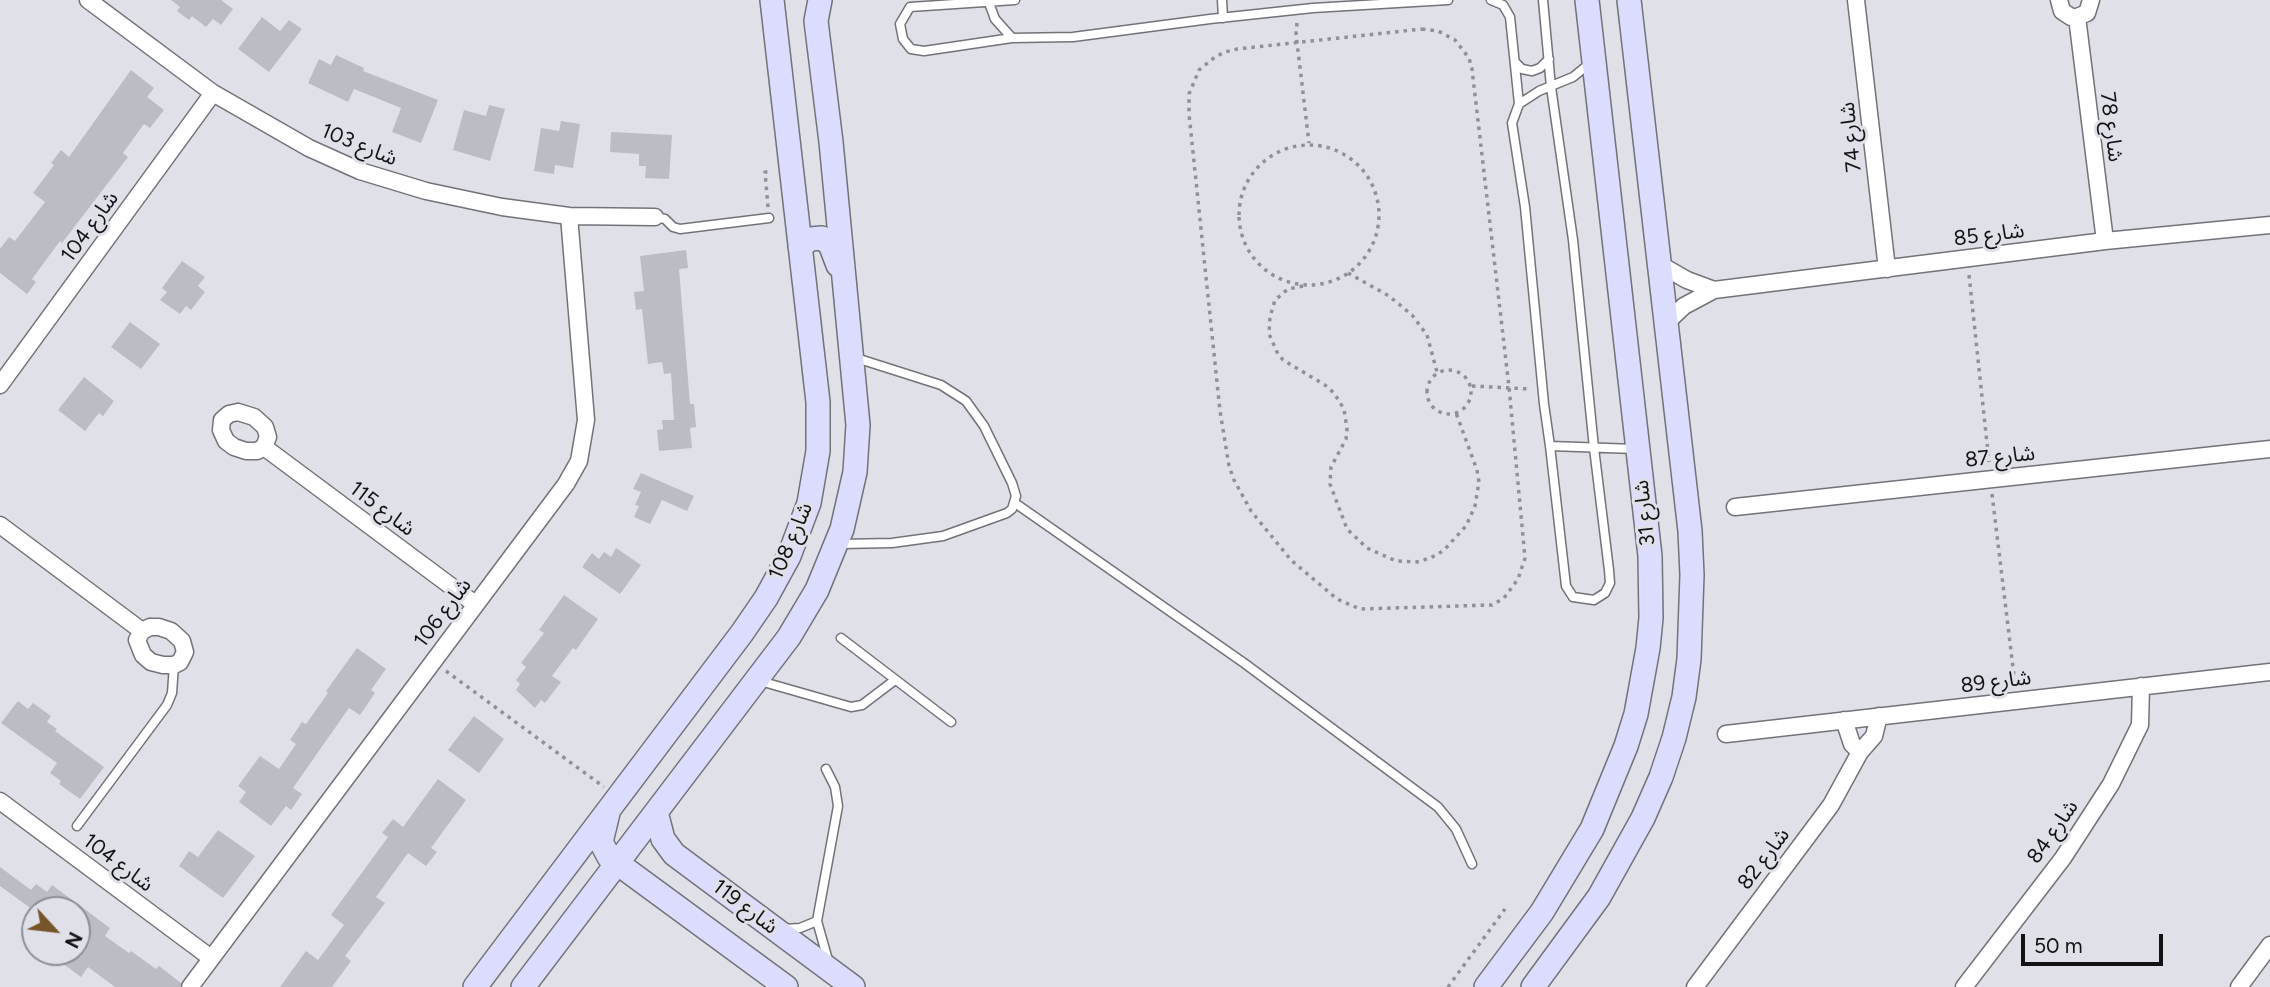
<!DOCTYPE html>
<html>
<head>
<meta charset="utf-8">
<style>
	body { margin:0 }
	#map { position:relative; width:2270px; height:987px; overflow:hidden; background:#e0e1e8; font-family:Figtree,sans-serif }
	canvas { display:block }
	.north { position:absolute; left:21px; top:896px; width:70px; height:70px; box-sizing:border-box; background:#e0e1e8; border:2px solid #8e8f94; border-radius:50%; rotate:117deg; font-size:19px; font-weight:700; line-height:28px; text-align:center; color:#131316 }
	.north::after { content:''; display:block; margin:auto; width:24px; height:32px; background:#76552b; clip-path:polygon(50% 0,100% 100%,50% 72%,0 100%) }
	.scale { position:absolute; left:2021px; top:934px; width:142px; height:32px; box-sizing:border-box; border:4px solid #131316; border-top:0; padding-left:9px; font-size:21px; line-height:24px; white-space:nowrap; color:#131316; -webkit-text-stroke:5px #e0e1e8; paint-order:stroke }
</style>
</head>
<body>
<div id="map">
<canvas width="2270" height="987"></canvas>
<div class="north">N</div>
<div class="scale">50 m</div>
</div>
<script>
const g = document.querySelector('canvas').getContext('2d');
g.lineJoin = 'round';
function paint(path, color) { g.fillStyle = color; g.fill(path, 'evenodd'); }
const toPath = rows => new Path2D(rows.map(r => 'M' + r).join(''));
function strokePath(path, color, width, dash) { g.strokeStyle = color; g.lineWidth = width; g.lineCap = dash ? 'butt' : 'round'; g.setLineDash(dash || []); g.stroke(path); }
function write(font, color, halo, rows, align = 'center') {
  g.font = font + ' Figtree,"Noto Sans Arabic",sans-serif'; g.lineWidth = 6; g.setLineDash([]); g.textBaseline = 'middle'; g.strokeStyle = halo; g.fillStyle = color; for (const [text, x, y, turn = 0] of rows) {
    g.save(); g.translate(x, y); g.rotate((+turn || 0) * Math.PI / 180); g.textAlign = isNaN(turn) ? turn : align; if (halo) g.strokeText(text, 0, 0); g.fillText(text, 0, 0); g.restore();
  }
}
paint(toPath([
	[171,0,221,0,233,9,221,25,213,19,206,27,192,16,189,20,177,11,180,7],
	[262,17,280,31,289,20,302,29,269,72,238,49],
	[336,55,364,68,363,71,438,100,421,143,392,132,401,108,354,89,348,102,308,83,319,59,331,65],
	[131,70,154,88,147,97,164,110,150,128,144,124,123,153,128,157,62,243,60,241,32,279,36,282,27,294,0,273,0,249,9,237,15,241,45,202,33,193,54,165,51,163,61,150,69,157],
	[489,105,505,109,490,161,453,150,464,110,486,116],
	[561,121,580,124,573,168,555,165,554,174,534,171,541,128,559,131],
	[611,132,672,135,669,179,645,178,646,166,639,166,639,154,610,152],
	[686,250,688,268,679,269,690,404,694,404,696,427,690,428,692,448,659,451,657,430,663,429,662,420,674,420,671,373,664,374,662,362,648,364,642,309,636,310,634,292,644,291,640,256],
	[182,261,205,277,198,286,205,292,191,310,186,306,180,314,160,300,167,292,162,288],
	[130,322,160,344,141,369,111,347],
	[84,377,114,401,103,416,99,413,85,431,58,410],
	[641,473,694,496,687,511,662,500,650,524,634,517,639,506,635,505,641,492,633,489],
	[616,548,641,565,620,594,582,567,592,553,599,559,604,552,611,557],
	[564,595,598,619,576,650,573,648,552,676,561,682,545,703,541,700,535,708,516,690,520,684,516,680,526,667,521,663,544,633,539,630],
	[357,648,386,669,371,690,375,693,360,715,349,708,293,788,302,794,291,810,286,806,271,826,239,802,246,792,238,786,260,756,279,769,296,744,290,740,302,722,306,724,328,693,326,691],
	[18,701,28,709,33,703,51,716,47,722,57,729,55,731,104,767,80,799,59,784,61,781,50,773,57,763,1,723],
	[474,716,504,739,479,773,448,750],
	[438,779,466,800,431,848,437,852,426,866,408,853,376,897,385,903,345,956,351,961,332,987,280,987,306,951,318,960,344,925,331,915,388,837,382,833,393,819,403,827],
	[218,830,255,856,223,898,179,866,189,851,198,857],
	[0,867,31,890,36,884,47,892,52,885,110,928,105,936,129,953,131,951,156,969,159,966,181,983,180,987,115,987,88,967,81,977,47,952,77,952,77,910,33,910,0,886]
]), '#bcbdc4');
const lane = toPath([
	[988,0,995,19,1012,38,1073,37,1210,19,1313,8,1448,0],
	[1222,0,1223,18],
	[1491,0,1503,5,1510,17,1519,104],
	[1543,0,1551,87,1573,240,1594,448,1609,570,1610,583,1605,593,1594,600,1573,597,1566,586,1550,446],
	[1012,38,924,51,911,49,903,39,900,24,910,7,1015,0],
	[1515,62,1522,69,1532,71,1540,68,1549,59],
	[1589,64,1573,77,1539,91,1519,104,1512,123,1525,207,1544,404,1550,446,1635,449],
	[655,217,665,219,673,227,680,229,769,218],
	[1015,503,1244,663,1438,807,1456,829,1472,864],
	[840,544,892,543,943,536,1007,513,1012,509,1016,496,1012,483,984,426,966,401,941,385,853,357],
	[841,638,951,722],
	[760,681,851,707,862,705,895,680],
	[826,769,835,787,838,806,817,921,828,960],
	[77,826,167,705,172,693,174,665],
	[783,929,800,928,817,921]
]);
const street = toPath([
	[88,0,213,93,309,148,360,171,426,191,502,207,569,216,655,217],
	[1856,0,1887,269],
	[2059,0,2062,11,2071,17,2077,17,2087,13,2091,0],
	[2077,17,2105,241],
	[1659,264,1687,280,1714,290],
	[1666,323,1684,306,1714,290,2105,241,2270,225],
	[0,385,213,93],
	[238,412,254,417,265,427,268,437,264,447,257,451,246,451,234,447,226,441,221,430,222,420,229,414,238,412],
	[264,447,475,604],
	[1735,507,2270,449],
	[0,525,142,631],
	[150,627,159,627,171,631,182,641,185,652,180,662,174,665,163,665,151,662,143,655,137,640,142,631,150,627],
	[1844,720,1852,744,1860,752],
	[1726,734,2270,672],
	[0,801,211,958],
	[190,987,566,484,579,461,586,420,569,216],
	[1695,987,1831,805,1860,752,1874,736,1879,716],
	[1964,987,2063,858,2111,784,2140,725,2141,686],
	[2239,987,2270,945]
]);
const secondary = toPath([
	[800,247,810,239,822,238,830,244,838,265],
	[656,812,663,839,674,854,853,987],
	[608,813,601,842,609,857,786,987],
	[475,987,742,633,766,598,789,556,809,503,818,451,818,402,772,0],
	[523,987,789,637,817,590,842,529,855,472,858,425,831,142,816,21,820,0],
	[1486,987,1542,912,1592,829,1626,746,1636,714,1648,648,1651,618,1650,556,1587,0],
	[1533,987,1599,897,1643,818,1661,777,1674,738,1684,697,1689,659,1692,575,1690,531,1629,0]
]);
strokePath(lane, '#727279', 11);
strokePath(street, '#727279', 19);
strokePath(secondary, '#727279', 26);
strokePath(toPath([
	[1297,23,1296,34,1309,143],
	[1422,29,1438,31,1455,40,1469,58,1472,69,1509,387,1525,558,1518,579,1504,598,1492,605,1360,609,1337,599,1291,560,1251,511,1234,480,1229,466,1220,411,1189,114,1189,94,1199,70,1215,57,1225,52,1237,49,1422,29],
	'1239 215a70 70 0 1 1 140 0a70 70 0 1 1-140 0Z',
	[768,207,765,172,772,172],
	[1348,273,1389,296,1412,315,1427,335,1437,372],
	[1969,275,1989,462],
	[1303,286,1288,289,1275,300,1270,317,1269,334,1277,352,1283,360,1325,385,1334,393,1344,409,1347,429,1346,439,1331,467,1330,484,1347,529,1367,548,1396,561,1419,562,1437,555,1445,549,1466,526,1475,506,1479,482,1477,470,1456,413],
	'1427 392a22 22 0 1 1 44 0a22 22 0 1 1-44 0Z',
	[1472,386,1530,389],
	[1992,494,2015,684],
	[446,671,604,787],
	[1448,987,1505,909]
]), '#909196', 3.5, [3.5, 5]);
strokePath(lane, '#fff', 8);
strokePath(street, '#fff', 16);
strokePath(secondary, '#dcdcfe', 23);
write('21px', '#131316', '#e0e1e8', [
	["شارع 78",2111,127,83],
	["شارع 74",1851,137,-96],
	["شارع 103",359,145,22],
	["شارع 104",90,227,-54],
	["شارع 85",1989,235,-7],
	["شارع 87",2000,457,-6],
	["شارع 115",382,509,37],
	["شارع 31",1645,513,-96],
	["شارع 108",791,541,-67],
	["شارع 106",443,613,-53],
	["شارع 89",1996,682,-7],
	["شارع 84",2053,832,-55],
	["شارع 82",1764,859,-53],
	["شارع 104",118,863,37],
	["شارع 119",745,907,37]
]);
</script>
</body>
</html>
